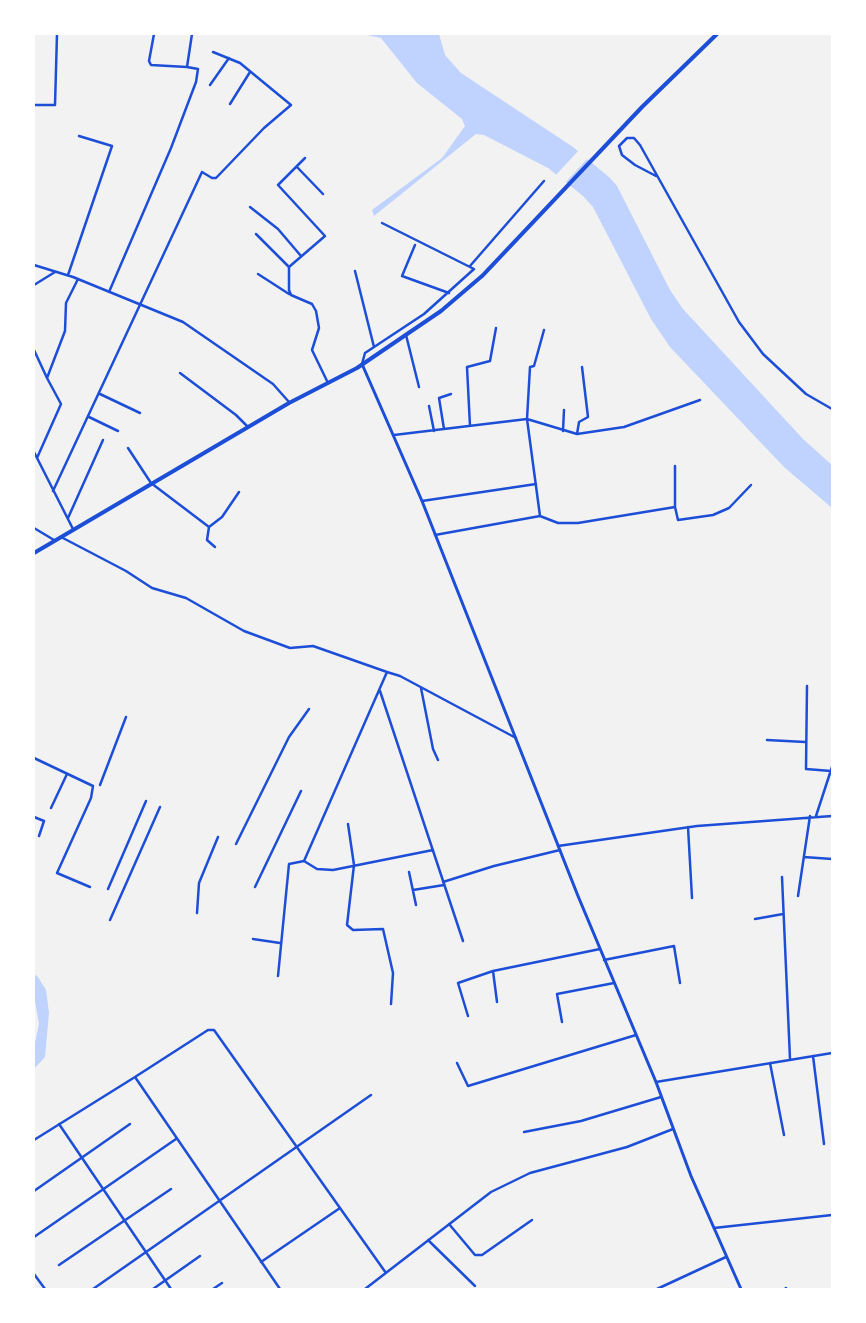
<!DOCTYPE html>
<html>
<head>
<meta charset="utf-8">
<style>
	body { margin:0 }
	#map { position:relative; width:866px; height:1323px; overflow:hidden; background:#f2f2f2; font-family:"Fira Sans",sans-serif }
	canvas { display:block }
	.frame { position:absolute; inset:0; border:35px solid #fff; pointer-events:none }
</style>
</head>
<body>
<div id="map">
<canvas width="866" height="1323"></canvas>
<div class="frame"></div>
</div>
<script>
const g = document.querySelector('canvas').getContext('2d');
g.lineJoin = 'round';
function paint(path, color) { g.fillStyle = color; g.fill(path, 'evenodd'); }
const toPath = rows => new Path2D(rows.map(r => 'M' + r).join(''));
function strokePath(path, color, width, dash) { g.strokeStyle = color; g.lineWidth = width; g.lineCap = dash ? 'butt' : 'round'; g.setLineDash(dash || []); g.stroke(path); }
paint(toPath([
	[363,34,439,34,445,55,461,73,573,147,610,178,617,186,670,290,683,309,803,439,832,465,832,508,784,467,670,347,651,319,593,207,583,196,548,168,484,135,476,134,374,216,372,210,442,158,465,126,462,119,417,83,381,38],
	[34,974,38,977,46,990,49,1013,45,1057,34,1069,34,1047,39,1024,34,996]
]), '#bfd3fe');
paint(toPath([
	[580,149,589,157,564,184,554,177]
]), '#f2f2f2');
strokePath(toPath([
	[154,34,149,61,151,65,187,67],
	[210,85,229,58],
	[230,104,250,72],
	[34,105,55,105,57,34],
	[305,158,278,185,325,236,289,267,289,290,291,295,312,304,316,311,319,328,312,350,328,383],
	[297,167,323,194],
	[656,176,635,165,622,155,619,146,627,138,634,138,640,145,739,322,763,354,806,394,832,409],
	[250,207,278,229,301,256],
	[256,234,289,267],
	[415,245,402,276,449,293],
	[34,265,73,277,183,322,273,384,289,402],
	[470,266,544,181],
	[355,271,374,347],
	[258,274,289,294],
	[68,275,112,146,79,136],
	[34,285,55,272],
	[109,292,171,148,196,82,198,69,187,67,192,34],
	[406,335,419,387],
	[34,350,47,378],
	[362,364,365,353,424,314,474,269,382,223],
	[180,373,236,415,248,427],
	[100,394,140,413],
	[429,406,434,431],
	[89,417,118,431],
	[470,426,467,367,490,361,496,328],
	[444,429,439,398,451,394],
	[563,431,564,410],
	[577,434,579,422,588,417,582,367],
	[394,435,527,419,577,434,624,427,700,400],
	[128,448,151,483,209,527,222,517,239,492],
	[34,452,73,529],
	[37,458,61,404,47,378,65,331,66,303,78,279],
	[675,466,675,507],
	[53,491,202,172,212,178,216,178,264,128,291,105,240,63,213,52],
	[422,501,536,484],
	[540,516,527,419,530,367,534,366,544,330],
	[68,518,103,440],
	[209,527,207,540,215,547],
	[34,528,54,540],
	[435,535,540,516,558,523,578,523,675,507,678,520,713,515,729,508,751,485],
	[61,537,126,571,152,588,186,598,244,631,290,648,313,646,387,672],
	[807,686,806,769,831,771],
	[421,688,433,749,438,760],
	[380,691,463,941],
	[767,740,805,742],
	[34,758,93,786,91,798,57,873,90,887],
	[100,785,126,717],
	[51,808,67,774],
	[816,816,832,767],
	[34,817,44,821,39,836],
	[348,824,354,865,347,925,353,930,383,929,393,973,391,1004],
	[688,827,692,898],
	[236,844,289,737,309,709],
	[558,846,697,826,832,816],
	[804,857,832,859],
	[304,861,317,869,333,870,433,850],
	[409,872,416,905],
	[782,877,790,1059],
	[443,882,494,866,560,850],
	[255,887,301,791],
	[108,889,146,801],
	[413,890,444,885],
	[798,896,810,816],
	[197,913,199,883,218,837],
	[755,919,783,914],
	[110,920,160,807],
	[253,939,280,943],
	[604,960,674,946,680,983],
	[493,971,497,1002],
	[278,976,289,864,304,861,387,672,400,676,516,738],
	[468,1016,458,983,493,971,600,949],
	[562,1022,557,994,614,983],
	[813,1056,824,1144],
	[457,1063,468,1086,636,1035],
	[770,1063,784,1135],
	[135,1077,208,1030,214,1030,386,1273],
	[656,1082,832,1053],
	[59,1124,171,1289],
	[524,1132,581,1121,661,1097],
	[34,1140,135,1077,280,1289],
	[34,1191,130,1124],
	[449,1224,475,1255,482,1255,532,1220],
	[714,1228,832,1215],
	[34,1237,176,1139],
	[428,1240,475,1286],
	[261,1262,340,1208],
	[59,1265,171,1189],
	[34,1274,45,1289],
	[93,1289,371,1095],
	[153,1289,200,1256],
	[213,1289,222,1283],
	[365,1289,491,1192,530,1173,627,1147,673,1129],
	[657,1289,726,1257],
	[785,1289,786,1288]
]), '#1d4ed8', 2.5);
strokePath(toPath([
	[362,364,422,501,578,896,656,1082,691,1176,741,1289]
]), '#1d4ed8', 3);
strokePath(toPath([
	[34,553,289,403,357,368,441,311,482,276,642,107,717,34]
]), '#1d4ed8', 4);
</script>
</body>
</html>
